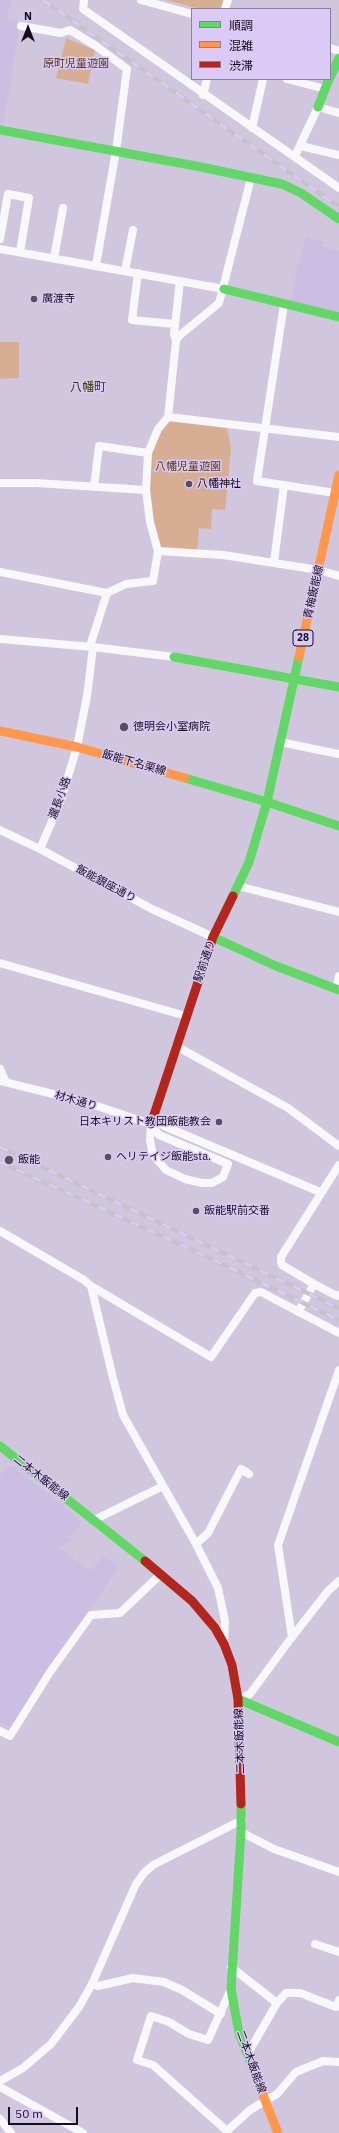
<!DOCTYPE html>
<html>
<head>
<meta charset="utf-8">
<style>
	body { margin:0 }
	#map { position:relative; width:339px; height:2133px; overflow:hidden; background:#d0c7de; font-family:"IBM Plex Sans","Noto Sans JP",sans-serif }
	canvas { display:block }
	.legend { position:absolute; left:191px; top:8px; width:140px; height:72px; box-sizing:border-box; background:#dbcaf5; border:1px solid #8b7f9f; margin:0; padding:5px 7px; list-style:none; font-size:12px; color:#140e1d }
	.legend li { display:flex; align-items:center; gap:8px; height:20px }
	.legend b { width:20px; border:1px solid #8b7f9f }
	.north { position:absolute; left:8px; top:8px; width:40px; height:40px; -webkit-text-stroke:3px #dbcaf5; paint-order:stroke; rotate:0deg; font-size:11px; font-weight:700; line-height:16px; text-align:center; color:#140e1d }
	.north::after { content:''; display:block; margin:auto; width:14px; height:18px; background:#140e1d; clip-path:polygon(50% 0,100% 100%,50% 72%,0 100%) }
	.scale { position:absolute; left:8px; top:2107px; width:70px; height:18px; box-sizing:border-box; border:2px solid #140e1d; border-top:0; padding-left:5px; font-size:12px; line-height:14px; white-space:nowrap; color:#140e1d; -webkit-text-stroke:3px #dbcaf5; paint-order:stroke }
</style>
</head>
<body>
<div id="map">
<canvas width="339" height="2133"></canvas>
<ul class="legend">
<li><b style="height:5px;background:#63d668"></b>順調</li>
<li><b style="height:5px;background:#ff974d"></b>混雑</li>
<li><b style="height:5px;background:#b3261e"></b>渋滞</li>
</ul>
<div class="north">N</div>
<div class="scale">50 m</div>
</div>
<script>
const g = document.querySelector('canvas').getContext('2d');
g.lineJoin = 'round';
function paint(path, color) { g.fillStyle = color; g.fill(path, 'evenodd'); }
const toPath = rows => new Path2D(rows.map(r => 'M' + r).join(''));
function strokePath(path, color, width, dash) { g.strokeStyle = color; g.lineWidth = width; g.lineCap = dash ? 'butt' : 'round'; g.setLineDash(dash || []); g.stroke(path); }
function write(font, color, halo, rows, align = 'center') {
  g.font = font + ' "IBM Plex Sans","Noto Sans JP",sans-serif'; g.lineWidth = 3; g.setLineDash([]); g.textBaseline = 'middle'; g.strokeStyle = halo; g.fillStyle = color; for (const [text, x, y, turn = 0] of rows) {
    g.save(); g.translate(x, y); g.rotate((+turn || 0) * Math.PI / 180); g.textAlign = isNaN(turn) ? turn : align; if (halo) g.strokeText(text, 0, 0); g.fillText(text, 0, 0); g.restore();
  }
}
paint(toPath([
	[0,0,11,0,6,19,20,23,3,125,0,125],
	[306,237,323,242,322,246,339,251,339,312,291,301,295,283,295,276],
	[11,1465,80,1519,80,1527,69,1536,72,1540,59,1548,91,1571,103,1556,118,1567,14,1729,0,1723,0,1475]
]), '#ccbde2');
paint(toPath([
	[166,0,223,0,221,9,200,9],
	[66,38,95,50,88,84,56,78],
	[0,342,19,342,19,378,0,379],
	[168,417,226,423,231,449,225,510,212,509,211,529,199,528,197,552,158,551,150,522,148,453]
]), '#d7ae94');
strokePath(toPath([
	[84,0,83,9,339,188],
	[141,0,192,14],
	[225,9,228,0],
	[21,26,61,33,70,30,96,46,127,69,116,151,96,265],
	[330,48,339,51],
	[287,79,325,89],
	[203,95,207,79],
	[252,128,263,79],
	[301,146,339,155],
	[295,156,318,107,339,113],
	[0,239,8,194,29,198,20,252],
	[0,249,224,289],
	[54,258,63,208],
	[125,271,133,230],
	[138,273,132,320,175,324],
	[284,304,257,481,335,493],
	[176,341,174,334,180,281],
	[168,417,176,341,179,336,219,303,251,178],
	[0,483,36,483,146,490],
	[94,487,99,446,148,453],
	[158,551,223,555,319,570,339,576],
	[274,562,284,485],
	[0,572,107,593,126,584,153,581,158,551,150,522,146,490,148,453,158,429,168,417,339,437],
	[0,639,93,647,174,657],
	[90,646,107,593],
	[280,742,339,754],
	[0,830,40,849,152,909,213,937],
	[40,849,61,800,77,747,87,696,93,647],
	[238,886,339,912],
	[0,963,186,1016],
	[336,989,339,976],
	[176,1046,288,1108,339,1146],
	[0,1069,6,1082],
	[0,1081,85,1102,151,1124],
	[153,1118,164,1126,320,1192],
	[151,1124,159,1135,228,1164,223,1177,212,1183,202,1183,185,1179,166,1170,153,1155,150,1140,151,1124],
	[339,1165,281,1257,281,1261,282,1265,314,1284,337,1296,339,1295],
	[0,1231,84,1280,91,1286,113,1378,123,1415,196,1544,218,1588,225,1621,224,1644],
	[91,1286,211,1357,255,1293,261,1292,339,1333],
	[298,1312,314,1284],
	[94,1520,163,1486],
	[196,1544,208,1533,241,1469,249,1474],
	[292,1637,278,1545,339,1370],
	[238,1699,250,1694,292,1637,328,1591,339,1581],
	[0,1731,10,1736,50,1672,91,1615,120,1613,161,1574],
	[241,1832,274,1849,339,1872],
	[315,1944,339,1952],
	[231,1967,277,2003],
	[92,1984,98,1986,133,1978,164,1982,182,1990,221,2014],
	[231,1989,208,2040,189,2034,169,2022,151,2016,137,2060,153,2065,227,2131,250,2110,277,2094,296,2072,323,2061,339,2062],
	[247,2055,277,2003,286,1993,300,1993,336,2007,339,2000],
	[0,2081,23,2068,51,2044,79,2007,92,1984,136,1884,144,1873,153,1865,242,1820],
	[0,2087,83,2133],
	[0,2119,11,2133]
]), '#f8f7fa', 8);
strokePath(toPath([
	[330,78,339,58],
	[318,107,329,79],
	[0,130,196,166,282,184,301,193,339,219],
	[224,289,339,317],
	[174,657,339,687],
	[185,778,267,802,299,657],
	[233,896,249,862,267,802,339,826],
	[213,937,276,966,339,990],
	[0,1446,145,1561],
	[238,1699,339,1742],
	[241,1804,241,1832,231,1989,239,2033,254,2072]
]), '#63d668', 9);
strokePath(toPath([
	[299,657,339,475],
	[0,731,77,747,185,778],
	[254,2072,278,2133]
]), '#ff974d', 9);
strokePath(toPath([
	[151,1124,213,937,233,896],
	[145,1561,192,1601,215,1628,224,1644,232,1665,238,1699,241,1804]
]), '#b3261e', 9);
const rail = toPath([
	[43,0,339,207],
	[0,1147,339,1308],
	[0,1162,203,1255,339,1320]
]);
strokePath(rail, '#c5c3c9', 4.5);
strokePath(rail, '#dbcaf5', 3, [9]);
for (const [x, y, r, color] of [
	[34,299,4,"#564f61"],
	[189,484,4,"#564f61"],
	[124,727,5,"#564f61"],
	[219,1122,4,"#564f61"],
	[108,1157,4,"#564f61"],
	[9,1160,5,"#564f61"],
	[196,1211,4,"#564f61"]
]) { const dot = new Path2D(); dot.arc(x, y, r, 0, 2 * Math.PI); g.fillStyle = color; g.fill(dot); strokePath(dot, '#dbcaf5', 1.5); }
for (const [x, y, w] of [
	[303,638,20]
]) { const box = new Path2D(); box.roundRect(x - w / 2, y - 8, w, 16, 3); g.fillStyle = '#dbcaf5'; g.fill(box); strokePath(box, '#140e1d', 1); }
write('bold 10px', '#140e1d', null, [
	["28",303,638]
]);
write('11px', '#593817', '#dbcaf5', [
	["原町児童遊園",76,64],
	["八幡児童遊園",188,467]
]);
write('11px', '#140e1d', '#dbcaf5', [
	["廣渡寺",42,299],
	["八幡神社",197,484],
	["徳明会小室病院",133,727],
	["日本キリスト教団飯能教会",211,1122,"right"],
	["ヘリテイジ飯能sta.",116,1157],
	["飯能",18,1160],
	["飯能駅前交番",204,1211]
], 'left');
write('11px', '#140e1d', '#dbcaf5', [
	["青梅飯能線",314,592,-77],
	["飯能下名栗線",134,763,16],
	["瀧長小路",60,798,-70],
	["飯能銀座通り",106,884,28],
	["駅前通り",205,961,-71],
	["材木通り",76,1101,16],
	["二本木飯能線",41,1478,38],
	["二本木飯能線",240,1741,-92],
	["二本木飯能線",251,2062,70]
]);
write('12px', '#324005', '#dbcaf5', [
	["八幡町",88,388]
]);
</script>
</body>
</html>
